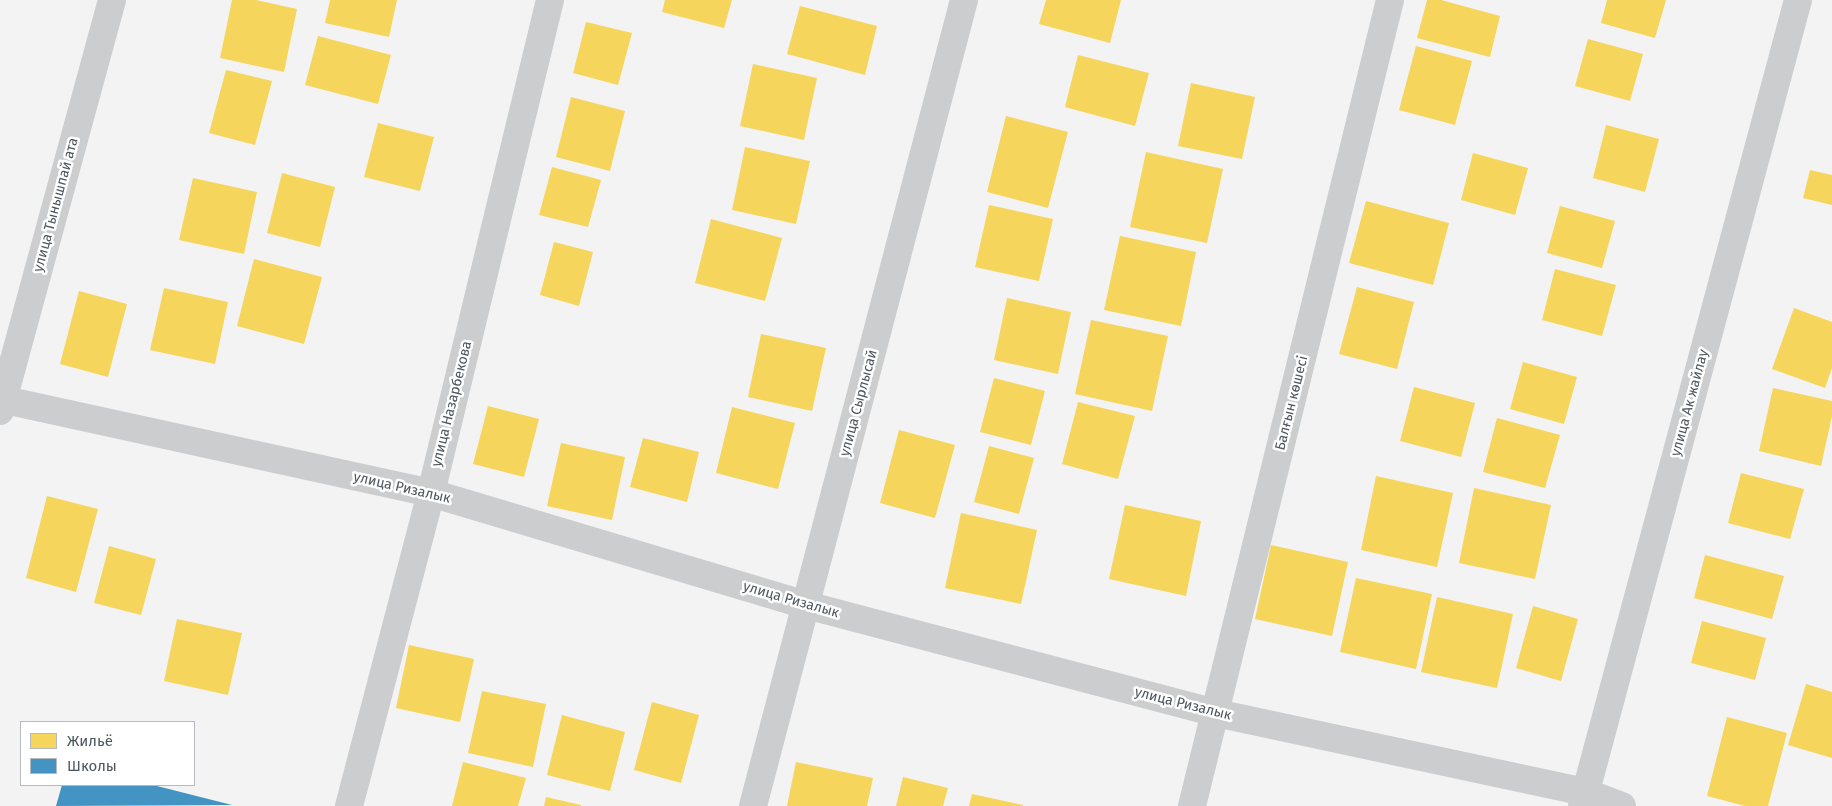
<!DOCTYPE html>
<html>
<head>
<meta charset="utf-8">
<style>
	body { margin:0 }
	#map { position:relative; width:1832px; height:806px; overflow:hidden; background:#f3f3f3; font-family:"Fira Sans",sans-serif }
	canvas { display:block }
	.legend { position:absolute; left:20px; top:721px; width:175px; height:65px; box-sizing:border-box; background:#fff; border:1px solid #b7bbbf; margin:0; padding:6px 9px; list-style:none; font-size:15px; color:#4b565e }
	.legend li { display:flex; align-items:center; gap:10px; height:25px }
	.legend b { width:25px; border:1px solid #b7bbbf }
</style>
</head>
<body>
<div id="map">
<canvas width="1832" height="806"></canvas>
<ul class="legend">
<li><b style="height:14px;background:#f6d55c"></b>Жильё</li>
<li><b style="height:14px;background:#4393c3"></b>Школы</li>
</ul>
</div>
<script>
const g = document.querySelector('canvas').getContext('2d');
g.lineJoin = 'round';
function paint(path, color) { g.fillStyle = color; g.fill(path, 'evenodd'); }
const toPath = rows => new Path2D(rows.map(r => 'M' + r).join(''));
function strokePath(path, color, width, dash) { g.strokeStyle = color; g.lineWidth = width; g.lineCap = dash ? 'butt' : 'round'; g.setLineDash(dash || []); g.stroke(path); }
function write(font, color, halo, rows, align = 'center') {
  g.font = font + ' "Fira Sans",sans-serif'; g.lineWidth = 5; g.setLineDash([]); g.textBaseline = 'middle'; g.strokeStyle = halo; g.fillStyle = color; for (const [text, x, y, turn = 0] of rows) {
    g.save(); g.translate(x, y); g.rotate((+turn || 0) * Math.PI / 180); g.textAlign = isNaN(turn) ? turn : align; if (halo) g.strokeText(text, 0, 0); g.fillText(text, 0, 0); g.restore();
  }
}
paint(toPath([
	[232,0,256,0,297,9,284,72,220,58],
	[330,0,397,0,389,37,325,23],
	[665,0,732,0,724,28,662,12],
	[1046,0,1121,0,1110,43,1039,24],
	[1427,0,1441,0,1500,16,1490,57,1417,38],
	[1607,0,1666,0,1655,38,1601,23],
	[800,6,877,26,865,75,787,54],
	[586,22,632,33,618,85,573,73],
	[318,36,391,55,378,104,305,85],
	[1588,39,1643,54,1630,101,1575,86],
	[1416,46,1472,61,1455,125,1399,110],
	[1078,55,1149,73,1135,126,1065,107],
	[753,64,817,78,804,140,740,126],
	[226,70,272,81,255,145,209,133],
	[1191,83,1255,97,1242,159,1178,146],
	[571,97,625,111,610,171,556,157],
	[1006,116,1068,132,1048,208,987,192],
	[378,123,434,137,420,191,364,177],
	[1606,125,1659,139,1645,192,1593,178],
	[745,147,810,161,796,224,732,210],
	[1146,152,1223,169,1207,243,1130,227],
	[1473,153,1528,168,1515,215,1461,200],
	[552,167,601,180,588,227,539,215],
	[1810,170,1832,175,1832,205,1803,198],
	[282,173,335,187,320,247,267,233],
	[193,178,257,192,244,254,179,240],
	[1366,201,1449,223,1433,285,1349,263],
	[989,205,1053,219,1039,281,975,267],
	[1560,206,1615,221,1602,268,1547,253],
	[711,219,782,238,765,301,695,283],
	[1120,236,1196,252,1181,326,1104,310],
	[554,242,593,252,579,306,540,295],
	[254,259,322,277,304,344,237,326],
	[1555,269,1616,285,1602,336,1542,320],
	[1357,287,1414,302,1397,369,1339,354],
	[164,288,228,302,215,364,150,350],
	[79,291,127,304,108,377,60,364],
	[1007,298,1071,312,1058,374,994,360],
	[1794,308,1832,322,1832,368,1825,388,1772,369],
	[1091,320,1168,336,1152,411,1075,394],
	[761,334,826,348,812,411,748,397],
	[1523,362,1577,377,1564,424,1510,409],
	[994,378,1045,391,1031,445,980,432],
	[1414,387,1475,403,1461,457,1400,441],
	[1773,388,1832,401,1832,416,1821,466,1759,451],
	[1078,402,1135,416,1118,479,1062,464],
	[488,406,539,419,524,477,473,464],
	[732,407,795,423,778,489,716,473],
	[1497,418,1560,435,1545,488,1483,472],
	[899,430,955,445,935,518,880,503],
	[643,438,699,452,687,502,630,487],
	[561,443,625,457,612,520,547,506],
	[989,446,1034,458,1019,514,974,502],
	[1741,473,1804,489,1790,539,1728,523],
	[1376,476,1453,493,1437,567,1361,550],
	[1474,488,1551,505,1535,579,1459,563],
	[47,496,98,509,76,592,26,578],
	[1125,505,1201,521,1186,596,1109,579],
	[961,513,1037,530,1021,604,945,588],
	[1271,545,1348,562,1332,636,1255,619],
	[109,546,156,559,141,615,94,603],
	[1705,555,1784,576,1772,619,1694,598],
	[1356,578,1432,594,1416,669,1340,652],
	[1437,597,1513,614,1497,688,1421,672],
	[1533,606,1578,619,1561,681,1516,668],
	[177,619,242,633,228,695,164,681],
	[1702,621,1766,638,1755,680,1691,663],
	[409,645,474,659,460,722,396,708],
	[1806,684,1832,692,1832,758,1788,745],
	[482,691,546,704,533,767,468,753],
	[652,702,699,715,681,783,634,770],
	[562,715,625,732,610,791,547,775],
	[1727,717,1787,733,1768,806,1745,806,1707,796],
	[463,762,526,778,518,806,452,806],
	[796,762,873,778,867,806,787,806],
	[903,777,948,788,943,806,896,806],
	[972,794,1023,805,1023,806,969,806],
	[546,797,581,805,581,806,544,806]
]), '#f6d55c');
paint(toPath([
	[62,785,153,785,232,805,56,806]
]), '#4393c3');
strokePath(toPath([
	[0,399,431,493,806,605,1216,713,1585,792,1622,806],
	[0,411,112,0],
	[349,806,431,493,550,0],
	[753,806,964,0],
	[1192,806,1390,0],
	[1582,806,1798,0]
]), '#cbcdce', 28);
write('14px', '#4b565e', '#fff', [
	["улица Тынышпай ата",56,205,-75],
	["улица Сырлысай",859,403,-75],
	["Балғын көшесі",1292,403,-76],
	["улица Ак жайлау",1690,403,-75],
	["улица Назарбекова",452,404,-76],
	["улица Ризалык",402,488,13],
	["улица Ризалык",791,600,16],
	["улица Ризалык",1183,704,14]
]);
</script>
</body>
</html>
